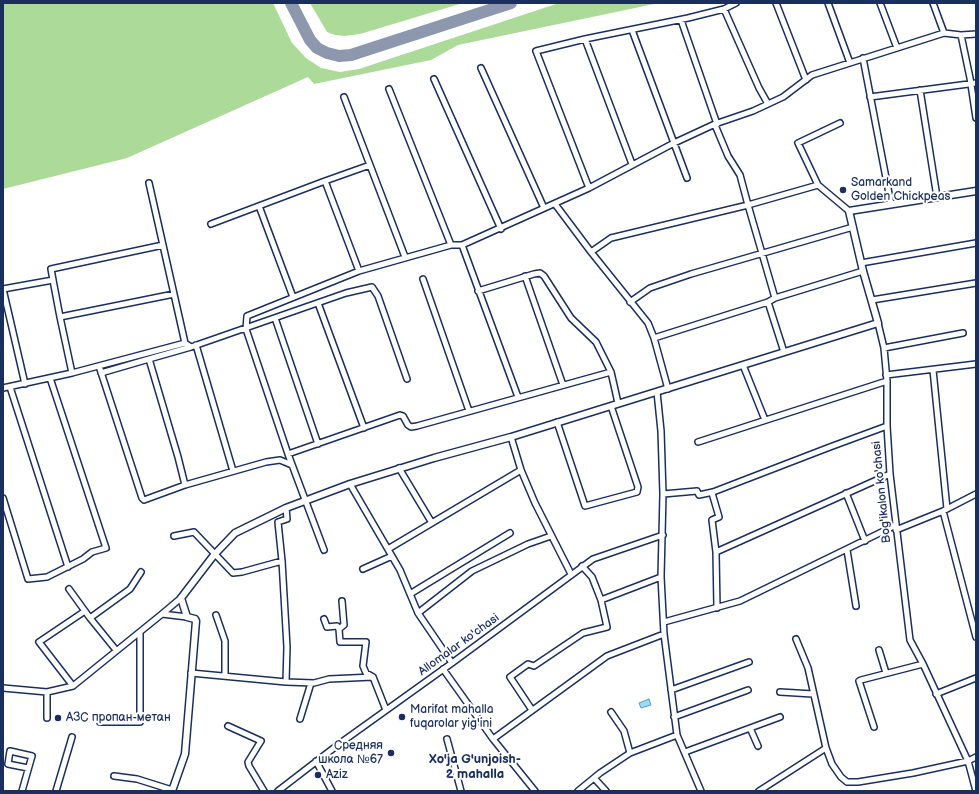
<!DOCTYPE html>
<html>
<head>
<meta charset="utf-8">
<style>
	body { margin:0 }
	#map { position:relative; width:979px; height:794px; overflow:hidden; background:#fff; font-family:"Balsamiq Sans",sans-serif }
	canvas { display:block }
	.frame { position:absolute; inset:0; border:4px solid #1b2f5e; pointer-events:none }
</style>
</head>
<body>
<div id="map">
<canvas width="979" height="794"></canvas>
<div class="frame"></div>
</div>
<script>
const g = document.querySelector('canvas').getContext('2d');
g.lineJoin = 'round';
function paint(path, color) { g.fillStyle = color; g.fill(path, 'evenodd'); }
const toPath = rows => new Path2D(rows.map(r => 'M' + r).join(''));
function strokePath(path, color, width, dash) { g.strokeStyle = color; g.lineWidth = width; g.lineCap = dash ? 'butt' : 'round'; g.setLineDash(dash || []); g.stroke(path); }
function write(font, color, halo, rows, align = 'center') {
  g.font = font + ' "Balsamiq Sans",sans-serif'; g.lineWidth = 4; g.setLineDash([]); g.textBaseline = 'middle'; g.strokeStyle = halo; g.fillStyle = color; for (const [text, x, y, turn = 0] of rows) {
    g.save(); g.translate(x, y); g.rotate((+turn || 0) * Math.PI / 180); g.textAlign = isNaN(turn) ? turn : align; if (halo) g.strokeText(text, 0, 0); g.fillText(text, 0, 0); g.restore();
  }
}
paint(toPath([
	[3,3,273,3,292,43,306,58,321,68,340,72,359,69,559,3,659,3,458,45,431,60,314,84,308,77,127,158,3,189],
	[310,3,463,3,360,34,345,36,335,35,327,32]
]), '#abda99');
const water = toPath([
	[649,699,651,705,641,708,639,703,649,699]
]);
paint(water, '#94def5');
strokePath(water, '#6498b9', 1);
strokePath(toPath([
	[291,3,310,40,317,48,327,53,339,56,351,55,511,3]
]), '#8d97ae', 12);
const minor = toPath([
	[776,3,806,80],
	[828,3,850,63],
	[880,3,897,48],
	[933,3,944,33],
	[724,9,759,88,768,104],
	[681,20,717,124,715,125,728,156,740,175,748,205,818,185,849,211],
	[632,30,687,178],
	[961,35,970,78,976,118],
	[585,39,632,164],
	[863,58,891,204],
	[481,68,544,208],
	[434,79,501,229],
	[389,89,451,245],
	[920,90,937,197],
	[344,97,405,257],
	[870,97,976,83],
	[325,181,370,165],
	[149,183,185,343],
	[818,185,798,143,840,123],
	[589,188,536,51,585,39,688,18,724,9,736,3],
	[555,204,591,252,611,238,748,205,775,298,768,302,784,352],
	[259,206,293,297],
	[211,224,325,181,359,271],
	[462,245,518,397],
	[591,252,648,323,654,338,668,389],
	[861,263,976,243],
	[525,276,563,385],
	[423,279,469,411],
	[53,280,60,317,174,294],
	[478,291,534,274,540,273,544,276,571,318,596,342,611,372,618,403],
	[775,298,863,271],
	[872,300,976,283],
	[630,302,650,288,691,274,853,227],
	[318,303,364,428],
	[60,317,72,373],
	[275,318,318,444],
	[878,323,884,348,887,381,887,426,890,474,910,640,923,664,968,761,976,791],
	[654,338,768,302],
	[196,345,233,471],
	[884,348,963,333],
	[743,365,765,420],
	[99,366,142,498,144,500,185,485,266,462,280,460,292,465],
	[933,370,947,509],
	[101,373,149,359],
	[886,375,976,364],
	[25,384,3,289,53,280,51,269,163,245],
	[10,387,68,567],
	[3,388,72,373,185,343,191,347,346,293,372,287,378,296,407,379],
	[657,392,661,431,663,494,661,577,664,634,677,735,701,791],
	[557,422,585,506,637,492,638,487,611,406],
	[511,437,521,470,535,503,571,574],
	[698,442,887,381],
	[288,454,400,415,403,416,408,425,411,427,417,426,611,372],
	[399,468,432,523],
	[350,484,400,570,418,613,452,663],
	[185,485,178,457,149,359,191,347],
	[712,493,719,517,712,520,716,552],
	[846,493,865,541],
	[663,494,697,491,699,495,713,492,830,447,887,426],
	[3,498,28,579,47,577,83,559,92,552,106,548,50,378],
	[286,508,287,519,278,522,282,561,287,647,286,682],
	[943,511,976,637],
	[896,530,943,511,976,494],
	[174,536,194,532,233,573,242,572,282,561],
	[388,549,521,470],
	[324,550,288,454,246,329,247,316,359,271,451,245,462,245,589,188,674,143,715,124,753,111,783,97,812,75,944,33,961,35,976,34],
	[847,550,856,606],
	[363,569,392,556],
	[69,589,90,618,116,650],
	[410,594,510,533],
	[601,600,661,577],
	[342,601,344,625,339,629,340,642,366,642,363,666,366,673,373,677],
	[717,608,716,552,890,474],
	[418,613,472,571,528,544,551,536],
	[162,614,181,598],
	[216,615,225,641,225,676],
	[90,618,130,589,141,572],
	[324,619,327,627,337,626,339,629],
	[664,622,740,601,896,525],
	[796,639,808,668,826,748,832,764,841,777,847,782,858,782,913,773,968,761,976,757],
	[879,650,886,673],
	[443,669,493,739,535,791],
	[191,673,286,682,314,683,329,679,373,677,386,710],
	[73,686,39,642,85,611],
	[3,688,47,692,73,686,162,614,187,617],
	[671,690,749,662],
	[780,692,813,694],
	[936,694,976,678],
	[532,710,510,677,528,664,534,666,583,633,607,627,601,600,592,577,582,566],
	[611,712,624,731,630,753],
	[674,717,748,690],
	[47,718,47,692],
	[300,719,311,683],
	[100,722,140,722,140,633],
	[228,726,261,741,248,762,249,766,264,791],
	[874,727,859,681,861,680,923,664],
	[750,728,758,746],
	[447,739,461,791],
	[493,739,607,656,664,634],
	[685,752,780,717],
	[316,761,332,791],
	[114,776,137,779,172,790],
	[594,778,606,791],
	[22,791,32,756,10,751,8,764,28,768],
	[56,791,72,737],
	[278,791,339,744,452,663,593,559,663,535],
	[578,791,600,773,630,753,677,735],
	[759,791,826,748]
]);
const tertiary = toPath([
	[172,791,185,754,196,621,195,619,187,617,181,598,214,555,235,533,286,508,350,484,434,458,511,437,878,323,863,271,849,211,976,191]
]);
strokePath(minor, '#1b2f5e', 8);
strokePath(tertiary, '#1b2f5e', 9);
strokePath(minor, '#fff', 5);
strokePath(tertiary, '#fff', 6);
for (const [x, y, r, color] of [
	[843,190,4,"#1b2f5e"],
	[402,717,4,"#1b2f5e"],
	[58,718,4,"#1b2f5e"],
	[391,753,4,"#1b2f5e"],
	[318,775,4,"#1b2f5e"]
]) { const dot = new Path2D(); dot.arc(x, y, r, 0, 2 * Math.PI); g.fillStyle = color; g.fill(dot); strokePath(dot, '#fff', 1.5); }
write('12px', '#1b2f5e', '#fff', [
	["Samarkand",851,183],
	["Golden Chickpeas",851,197],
	["Marifat mahalla",410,710],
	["fuqarolar yig'ini",410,724],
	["АЗС пропан-метан",66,718],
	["Средняя",383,746,"right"],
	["школа №67",383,760,"right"],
	["Aziz",326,775]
], 'left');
write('12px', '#1b2f5e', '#fff', [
	["Bog'ikalon ko'chasi",882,492,-96],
	["Allomalar ko'chasi",459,645,-36]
]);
write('bold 13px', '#1b2f5e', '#fff', [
	["Xo'ja G'unjoish-",475,760],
	["2 mahalla",475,775]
]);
</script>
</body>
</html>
